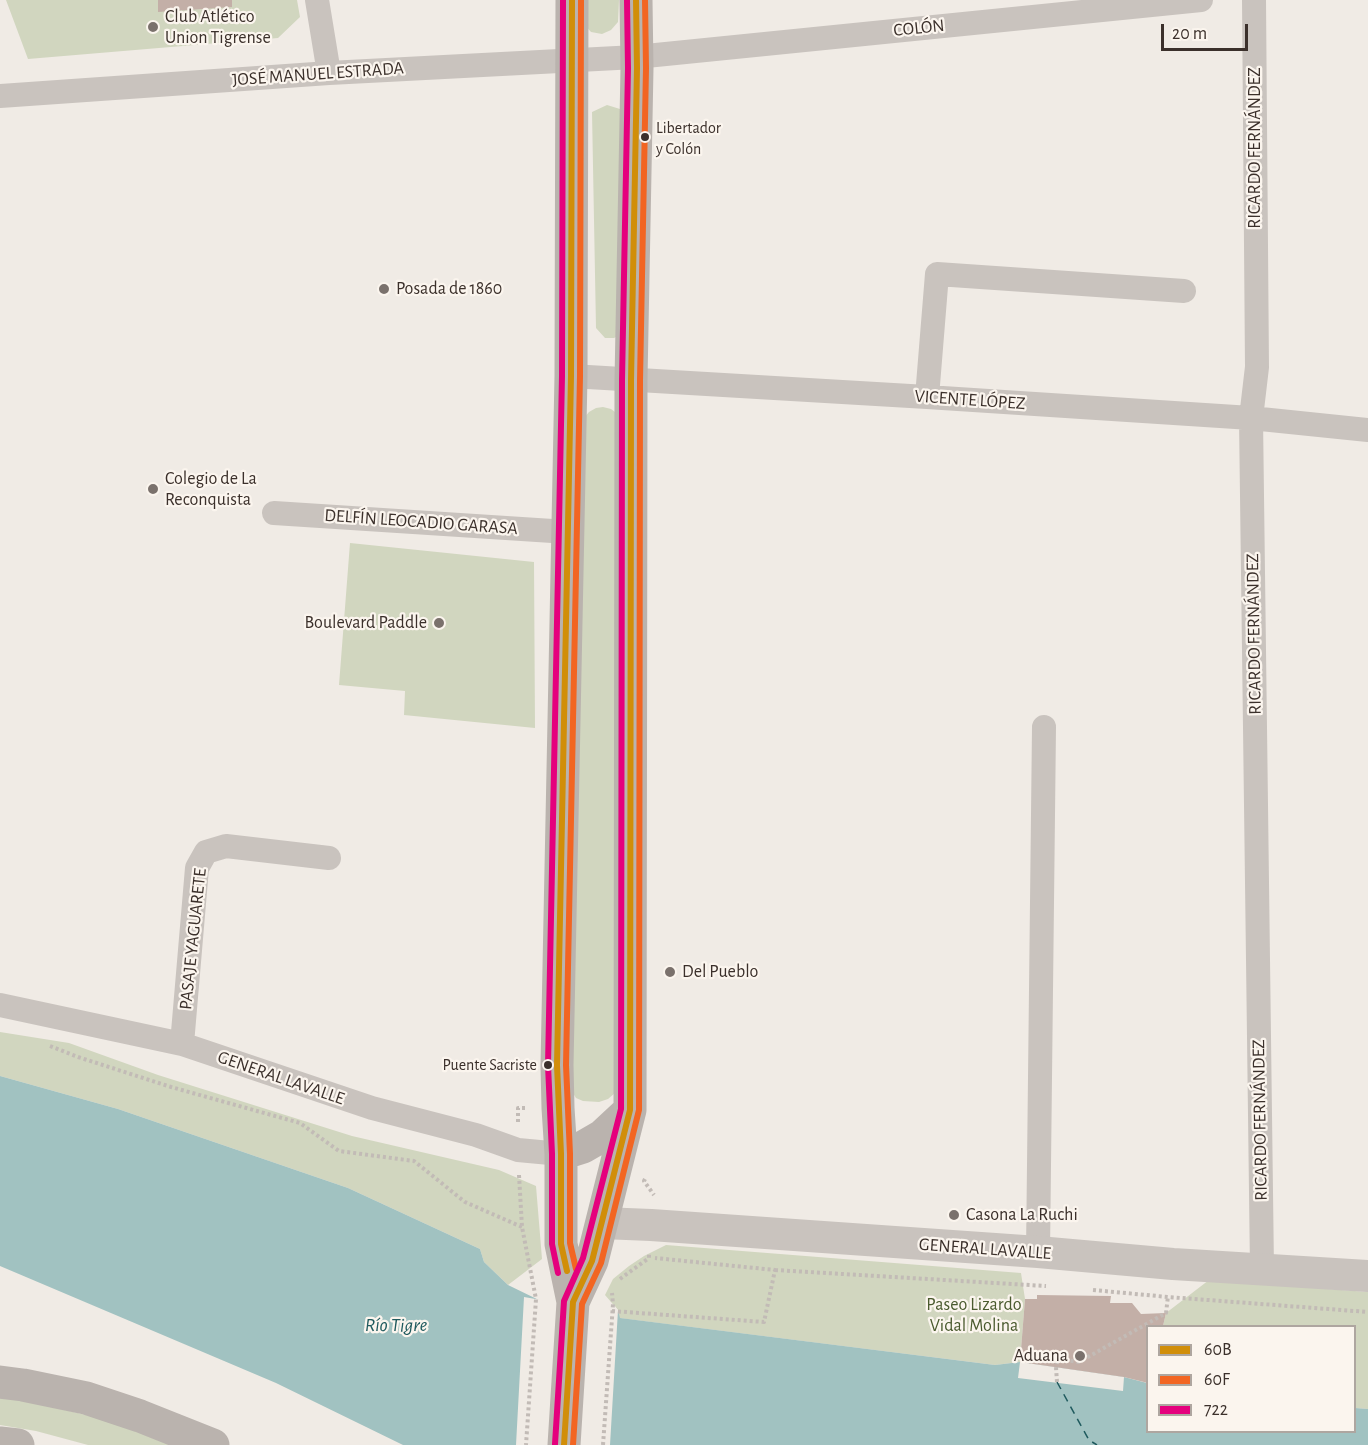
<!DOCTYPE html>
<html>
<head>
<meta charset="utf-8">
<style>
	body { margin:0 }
	#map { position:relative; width:1368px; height:1445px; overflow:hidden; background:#f0ebe5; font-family:"Alegreya Sans",sans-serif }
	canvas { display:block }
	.legend { position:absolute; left:1146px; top:1325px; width:210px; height:108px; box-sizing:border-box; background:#fbf5ee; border:2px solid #aea6a0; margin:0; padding:8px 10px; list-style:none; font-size:18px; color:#3b302b }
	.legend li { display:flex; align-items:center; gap:12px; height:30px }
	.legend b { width:30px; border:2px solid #aea6a0 }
	.scale { position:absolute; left:1161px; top:24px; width:87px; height:27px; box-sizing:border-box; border:3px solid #3b302b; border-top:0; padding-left:8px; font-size:18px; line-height:21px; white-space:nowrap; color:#3b302b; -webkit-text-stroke:4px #fbf5ee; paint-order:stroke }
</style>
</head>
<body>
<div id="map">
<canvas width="1368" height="1445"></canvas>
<ul class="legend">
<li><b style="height:8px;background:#d18e09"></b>60B</li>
<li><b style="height:8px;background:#f26522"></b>60F</li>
<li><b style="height:8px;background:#e5007d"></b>722</li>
</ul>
<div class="scale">20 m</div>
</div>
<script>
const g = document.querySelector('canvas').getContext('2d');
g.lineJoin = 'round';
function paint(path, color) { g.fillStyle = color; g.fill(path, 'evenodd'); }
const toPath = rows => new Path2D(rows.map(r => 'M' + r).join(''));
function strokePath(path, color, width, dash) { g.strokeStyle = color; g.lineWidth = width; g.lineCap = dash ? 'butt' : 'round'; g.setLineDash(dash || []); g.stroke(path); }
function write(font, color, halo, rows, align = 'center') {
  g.font = font + ' "Alegreya Sans",sans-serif'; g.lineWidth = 4.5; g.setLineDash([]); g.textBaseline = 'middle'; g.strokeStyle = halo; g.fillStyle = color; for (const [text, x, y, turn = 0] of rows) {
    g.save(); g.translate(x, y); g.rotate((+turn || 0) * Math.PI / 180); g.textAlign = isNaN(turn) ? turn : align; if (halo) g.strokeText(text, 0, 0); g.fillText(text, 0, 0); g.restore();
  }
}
paint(toPath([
	[6,0,297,0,300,17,278,38,28,59],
	[583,0,619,0,618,22,611,30,602,34,591,32,583,23],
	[607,105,620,109,630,330,614,338,605,338,596,328,592,112],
	[603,407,611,409,615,412,615,1093,608,1099,599,1102,583,1101,576,1098,571,1090,583,419,589,412,596,408],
	[350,543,534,562,535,728,404,715,405,691,339,685],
	[0,1032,69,1043,158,1075,352,1136,499,1170,536,1186,542,1259,508,1285,484,1262,480,1249,348,1188,118,1109,0,1076],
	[666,1245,1021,1273,1025,1299,1020,1362,995,1365,619,1318,618,1310,605,1295,613,1279,629,1266,644,1256],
	[1209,1280,1368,1292,1368,1409,1355,1408,1354,1326,1163,1326,1166,1313],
	[0,1398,21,1400,65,1410,103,1419,174,1445,88,1445,36,1431,0,1425]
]), '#d1d6bf');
paint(toPath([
	[0,1076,118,1109,348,1188,480,1249,484,1262,508,1285,545,1303,618,1310,620,1318,995,1365,1020,1362,1124,1377,1147,1383,1148,1432,1354,1432,1355,1408,1368,1409,1368,1445,403,1445,276,1383,0,1266]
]), '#a1c2c1');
paint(toPath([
	[524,1297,553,1302,614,1305,618,1310,610,1445,516,1445],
	[1020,1362,1124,1377,1123,1391,1018,1378]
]), '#f0ebe5');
strokePath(toPath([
	[1057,1382,1089,1440,1097,1445]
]), '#1f5a5e', 1.5, [8, 6]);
paint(toPath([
	[158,0,232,0,232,7,158,12],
	[1037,1295,1111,1296,1110,1303,1132,1303,1141,1314,1166,1313,1163,1326,1148,1326,1148,1383,1124,1377,1020,1362,1025,1299,1037,1299]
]), '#c3afa7');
strokePath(toPath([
	[50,1046,78,1057,171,1087,300,1123,339,1151,414,1161,465,1202,522,1227],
	[518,1122,518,1108,526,1108],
	[519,1175,522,1227,536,1299,526,1445],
	[645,1179,644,1181,654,1195],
	[775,1270,1046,1286],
	[620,1279,649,1258,649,1253],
	[1093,1290,1168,1297,1368,1312],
	[612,1311,764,1322,775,1270,655,1258],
	[1057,1382,1056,1367,1058,1359,1079,1362,1166,1313,1168,1296],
	[603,1445,613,1304,612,1293]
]), '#c2bbb6', 4, [3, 3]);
strokePath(toPath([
	[317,0,329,73],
	[1254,0,1257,367,1251,418,1262,1269],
	[0,96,329,73,636,57,1201,0],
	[571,376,927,397,1251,418,1368,430],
	[927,397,937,274,1184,291],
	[274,513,568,532],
	[0,1005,182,1044,372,1108,476,1135,518,1150,561,1154],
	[182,1044,197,868,206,852,226,846,329,858],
	[1038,1252,1044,727]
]), '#c9c3be', 24);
strokePath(toPath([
	[602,1223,651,1225,1038,1252,1173,1264,1368,1276]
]), '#c9c3be', 32);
strokePath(toPath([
	[561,1154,583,1147,602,1136,630,1110],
	[573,1302,592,1261,630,1110,631,380,637,68,636,0],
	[0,1382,23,1385,86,1398,140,1416,213,1445],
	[0,1443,18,1445],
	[564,1445,573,1302,561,1244,561,1154,558,1108,557,1065,571,376,572,0]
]), '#bab3ae', 33);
strokePath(toPath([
	[567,1271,561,1244,561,1154,557,1065,571,376,572,0],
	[564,1445,573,1302,592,1261,630,1110,631,380,637,68,636,0]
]), '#d18e09', 6);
strokePath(toPath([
	[576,1269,570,1243,570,1154,566,1065,580,376,581,0],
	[573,1445,582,1304,601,1263,639,1110,640,380,646,68,645,0]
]), '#f26522', 6);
strokePath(toPath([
	[558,1273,552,1244,552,1154,548,1065,562,376,563,0],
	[555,1444,564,1301,583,1258,621,1109,622,380,628,68,627,0]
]), '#e5007d', 6);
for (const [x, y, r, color] of [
	[153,27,6,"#7a716c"],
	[645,137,5,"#3b302b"],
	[384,289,6,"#7a716c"],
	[153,489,6,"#7a716c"],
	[439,623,6,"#7a716c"],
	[670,972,6,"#7a716c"],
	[548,1065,5,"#3b302b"],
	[954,1215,6,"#7a716c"],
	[1080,1356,6,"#7a716c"]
]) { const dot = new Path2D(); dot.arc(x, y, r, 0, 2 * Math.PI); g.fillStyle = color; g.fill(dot); strokePath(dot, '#fbf5ee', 2); }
write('16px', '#3b302b', '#fbf5ee', [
	["Libertador",656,128],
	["y Colón",656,149],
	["Puente Sacriste",537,1065,"right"]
], 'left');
write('18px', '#3b302b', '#fbf5ee', [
	["Club Atlético",165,17],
	["Union Tigrense",165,38],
	["Posada de 1860",396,289],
	["Colegio de La",165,479],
	["Reconquista",165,500],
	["Boulevard Paddle",427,623,"right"],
	["Del Pueblo",682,972],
	["Casona La Ruchi",966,1215],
	["Aduana",1068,1356,"right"]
], 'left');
write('18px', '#3b302b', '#fbf5ee', [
	["COLÓN",919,28,-6],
	["JOSÉ MANUEL ESTRADA",318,74,-4],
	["RICARDO FERNÁNDEZ",1255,148,-90],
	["VICENTE LÓPEZ",970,400,4],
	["DELFÍN LEOCADIO GARASA",421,522,4],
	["RICARDO FERNÁNDEZ",1254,634,-91],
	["PASAJE YAGUARETE",193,939,-84],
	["GENERAL LAVALLE",281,1078,19],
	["RICARDO FERNÁNDEZ",1260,1120,-91],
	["GENERAL LAVALLE",985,1249,4]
]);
write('18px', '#4a5a2e', '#fbf5ee', [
	["Paseo Lizardo",974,1305],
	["Vidal Molina",974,1326]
]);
write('italic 20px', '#1f5a5e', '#fbf5ee', [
	["Río Tigre",396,1325]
]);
</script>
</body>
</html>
